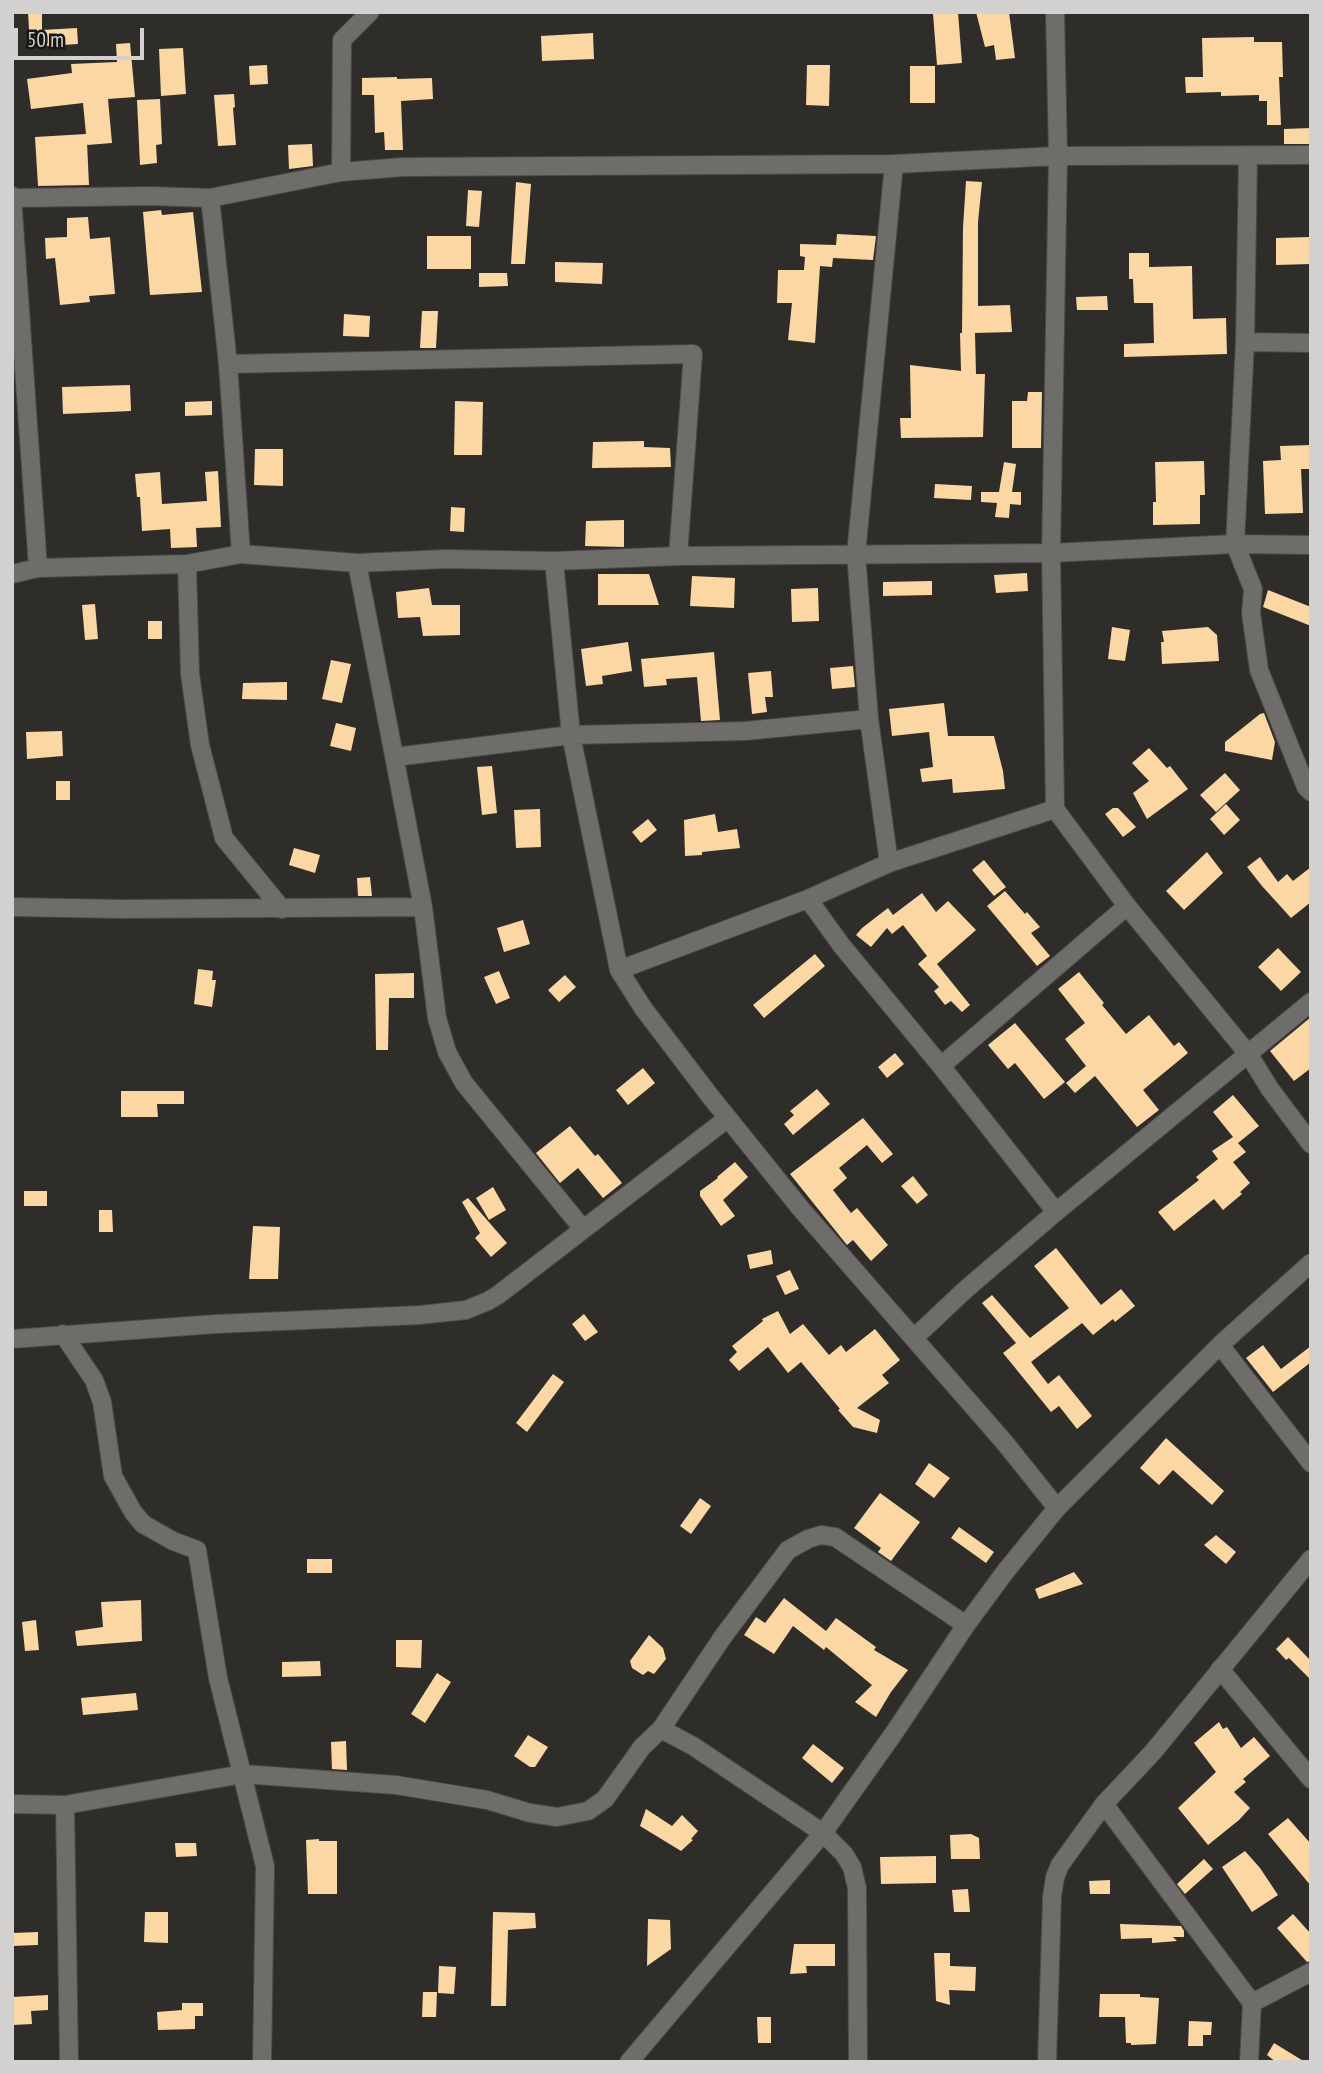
<!DOCTYPE html>
<html>
<head>
<meta charset="utf-8">
<style>
	body { margin:0 }
	#map { position:relative; width:1323px; height:2074px; overflow:hidden; background:#2f2d2a; font-family:"PT Sans Narrow",sans-serif }
	canvas { display:block }
	.frame { position:absolute; inset:0; border:14px solid #d2d1cf; pointer-events:none }
	.scale { position:absolute; left:14px; top:28px; width:130px; height:32px; box-sizing:border-box; border:4px solid #d2d1cf; border-top:0; padding-left:9px; font-size:21px; line-height:24px; white-space:nowrap; color:#d2d1cf; -webkit-text-stroke:5px #161614; paint-order:stroke }
</style>
</head>
<body>
<div id="map">
<canvas width="1323" height="2074"></canvas>
<div class="frame"></div>
<div class="scale">50 m</div>
</div>
<script>
const g = document.querySelector('canvas').getContext('2d');
g.lineJoin = 'round';
function paint(path, color) { g.fillStyle = color; g.fill(path, 'evenodd'); }
const toPath = rows => new Path2D(rows.map(r => 'M' + r).join(''));
function strokePath(path, color, width, dash) { g.strokeStyle = color; g.lineWidth = width; g.lineCap = dash ? 'butt' : 'round'; g.setLineDash(dash || []); g.stroke(path); }
paint(toPath([
	[28,12,42,12,42,30,77,28,78,44,30,47],
	[958,12,962,63,937,65,933,14],
	[976,12,1009,12,1015,58,996,60,994,45,985,47],
	[593,33,594,59,542,61,541,36],
	[1254,37,1254,42,1282,42,1283,77,1279,77,1281,125,1267,125,1267,101,1259,101,1259,95,1221,96,1221,92,1186,93,1185,77,1203,77,1202,38],
	[130,43,135,97,108,99,112,143,87,145,87,142,89,185,38,186,35,137,86,134,83,103,31,109,27,79,72,73,71,64,117,62,116,44],
	[183,48,186,94,161,96,159,49],
	[267,65,268,84,250,85,249,66],
	[807,65,830,65,829,106,806,105],
	[910,66,935,66,935,103,910,103],
	[397,77,397,79,432,78,433,99,401,101,403,150,385,150,384,132,375,133,374,95,362,95,362,78],
	[234,94,235,107,233,108,236,145,218,146,214,95],
	[160,99,162,144,156,145,157,163,140,165,137,100],
	[1311,128,1311,144,1284,144,1284,129],
	[312,144,313,166,289,169,288,145],
	[966,181,982,182,978,222,978,306,1010,305,1012,332,975,333,976,374,985,374,983,437,901,438,900,418,911,418,910,365,961,371,960,333,962,333,963,227],
	[516,182,531,184,525,264,511,264],
	[468,190,482,191,479,227,466,226],
	[161,210,162,215,193,212,202,292,150,295,143,212],
	[88,217,90,239,110,237,115,294,89,296,90,302,60,305,55,258,46,259,45,238,67,237,67,218],
	[837,234,876,236,873,260,833,258,832,267,820,266,815,343,788,340,792,303,777,303,778,270,804,270,805,257,800,256,800,244,836,245],
	[427,236,471,236,471,269,427,269],
	[1311,237,1311,264,1276,265,1276,238],
	[1129,253,1149,253,1149,267,1192,266,1193,319,1226,318,1227,354,1124,357,1124,344,1154,343,1153,303,1134,303,1133,279,1129,279],
	[555,262,603,263,602,284,555,282],
	[479,273,507,273,508,286,479,287],
	[1107,296,1108,310,1077,310,1076,297],
	[422,311,438,311,436,348,420,348],
	[344,314,370,316,369,337,343,336],
	[130,385,131,411,63,414,62,387],
	[1028,392,1042,392,1041,448,1012,448,1012,401,1027,401],
	[212,401,212,415,185,416,185,402],
	[455,401,483,402,482,455,454,455],
	[644,441,644,447,670,448,671,467,592,468,593,442],
	[1311,445,1311,469,1301,469,1303,513,1265,514,1263,461,1281,460,1280,446],
	[255,449,283,449,283,486,254,485],
	[1204,461,1205,495,1200,495,1200,524,1153,525,1153,502,1156,502,1155,462],
	[1004,462,1016,464,1012,492,1021,492,1021,505,1010,504,1009,518,995,517,997,503,981,502,981,492,999,492],
	[218,471,221,527,196,528,197,547,171,548,170,529,142,531,140,497,137,497,135,474,160,472,162,504,207,501,205,472],
	[935,484,972,486,971,500,934,498],
	[451,507,465,508,464,532,450,531],
	[624,520,624,547,585,546,586,521],
	[1027,573,1028,591,996,593,994,575],
	[598,574,649,574,659,605,598,605],
	[692,576,735,578,734,608,690,606],
	[932,581,932,595,883,596,883,582],
	[429,588,432,605,460,605,460,635,423,636,420,617,398,618,396,592],
	[818,588,819,621,792,622,791,589],
	[1268,590,1311,607,1311,626,1263,607],
	[95,604,98,639,85,640,82,605],
	[148,621,162,621,162,639,148,639],
	[1112,627,1130,630,1125,661,1108,659],
	[1208,627,1217,635,1219,661,1162,664,1161,642,1164,642,1162,631],
	[628,642,632,671,602,676,603,684,586,686,581,649],
	[714,652,720,720,701,721,697,677,666,679,667,685,644,687,641,659],
	[331,660,351,664,342,703,322,699],
	[853,666,855,687,832,689,830,668],
	[771,671,773,697,765,697,767,712,752,714,748,673],
	[287,682,287,700,242,699,243,683],
	[944,703,948,736,994,736,1003,771,1005,789,953,793,952,779,922,782,920,769,933,767,929,732,892,736,889,709],
	[1264,713,1275,742,1272,760,1225,751,1225,742,1260,714],
	[336,723,356,728,351,751,330,746],
	[62,731,63,756,27,759,26,732],
	[1149,748,1167,768,1170,766,1188,789,1147,819,1133,793,1149,781,1132,763],
	[492,766,497,813,482,815,477,767],
	[1225,773,1240,790,1216,812,1200,795],
	[56,781,70,781,70,800,56,800],
	[1226,804,1240,820,1224,835,1210,819],
	[1113,808,1118,808,1136,827,1123,837,1105,814],
	[540,809,541,847,516,848,514,810],
	[715,814,718,832,737,829,740,848,702,852,702,855,685,856,684,820],
	[648,819,657,830,641,843,632,832],
	[294,848,320,855,315,873,289,865],
	[1207,852,1223,873,1184,910,1166,891],
	[1260,857,1278,882,1287,874,1293,881,1311,867,1311,902,1291,918,1262,886,1247,867],
	[984,860,1006,887,994,896,972,870],
	[370,877,372,896,358,896,357,878],
	[1005,891,1025,914,1027,912,1040,927,1031,933,1050,956,1037,966,987,906],
	[922,893,936,912,948,901,976,930,937,964,970,1005,962,1012,951,1001,945,1005,934,991,939,987,918,964,927,956,903,925,892,934,887,928,871,947,856,935,862,928,888,908,893,915],
	[523,920,530,944,504,952,497,928],
	[1278,948,1301,972,1281,991,1258,967],
	[815,954,825,966,764,1018,753,1005],
	[198,969,213,971,212,980,216,980,212,1007,194,1004],
	[499,971,510,998,496,1004,484,977],
	[1079,972,1104,1003,1102,1005,1126,1034,1149,1015,1174,1046,1179,1042,1188,1053,1143,1090,1159,1110,1137,1127,1095,1076,1075,1093,1066,1083,1086,1066,1065,1039,1085,1023,1058,989],
	[414,973,414,998,389,998,388,1050,376,1050,375,974],
	[565,975,576,987,559,1002,548,990],
	[1311,1017,1311,1068,1294,1081,1270,1051],
	[1015,1023,1065,1082,1044,1099,1015,1063,1008,1069,988,1045],
	[895,1053,904,1064,887,1078,878,1067],
	[643,1068,655,1083,628,1105,616,1090],
	[817,1089,830,1104,793,1135,784,1124,794,1115,790,1111],
	[121,1091,184,1091,184,1104,157,1104,158,1117,121,1117],
	[1233,1095,1259,1126,1238,1143,1246,1152,1233,1162,1250,1183,1240,1192,1242,1194,1223,1210,1214,1199,1174,1231,1158,1212,1199,1180,1196,1177,1218,1159,1212,1151,1233,1137,1213,1112],
	[863,1118,893,1154,882,1163,867,1145,839,1168,847,1178,833,1190,851,1213,857,1208,888,1245,871,1261,853,1240,847,1245,790,1174],
	[570,1126,595,1156,598,1154,622,1183,603,1198,578,1168,560,1183,536,1153],
	[735,1162,748,1177,723,1200,735,1216,721,1226,700,1196,700,1191,718,1178,717,1177],
	[913,1176,928,1195,917,1204,901,1186],
	[493,1187,506,1210,489,1220,476,1198],
	[24,1191,47,1191,47,1206,24,1206],
	[468,1198,507,1243,491,1257,475,1238,480,1233,462,1202],
	[99,1210,112,1210,113,1232,99,1232],
	[253,1226,280,1227,278,1279,249,1279],
	[1056,1248,1101,1305,1121,1289,1135,1306,1115,1322,1113,1319,1093,1335,1082,1323,1031,1362,1048,1384,1059,1375,1092,1416,1077,1429,1059,1406,1051,1412,1003,1353,1016,1343,982,1303,992,1295,1030,1338,1069,1308,1034,1266],
	[771,1250,773,1264,750,1269,747,1255],
	[790,1270,799,1289,785,1295,776,1276],
	[778,1311,790,1334,803,1324,829,1355,841,1345,846,1352,875,1329,900,1360,882,1375,889,1383,857,1408,880,1420,877,1433,853,1427,838,1410,840,1409,801,1362,788,1373,768,1347,739,1371,729,1360,737,1352,732,1346,763,1321,762,1319],
	[584,1314,598,1332,585,1341,572,1324],
	[1263,1345,1281,1369,1311,1346,1311,1362,1273,1392,1246,1358],
	[553,1374,564,1382,527,1432,516,1423],
	[1166,1438,1224,1491,1212,1505,1173,1470,1159,1485,1140,1468],
	[929,1463,950,1478,934,1498,915,1484],
	[880,1493,920,1522,891,1561,878,1552,881,1548,854,1528],
	[700,1498,711,1506,691,1534,680,1526],
	[959,1527,994,1552,986,1563,951,1538],
	[1216,1535,1236,1552,1226,1564,1204,1545],
	[307,1559,332,1559,332,1573,307,1573],
	[1074,1572,1083,1584,1039,1599,1035,1589],
	[784,1598,826,1631,836,1618,876,1647,874,1650,908,1670,891,1692,876,1717,855,1702,872,1685,826,1647,824,1650,793,1626,774,1654,744,1635,756,1617,765,1623],
	[141,1600,142,1641,77,1646,75,1631,103,1627,101,1602],
	[36,1620,39,1650,25,1651,22,1622],
	[649,1635,663,1648,666,1659,654,1674,648,1671,643,1675,632,1668,630,1661],
	[1288,1637,1311,1661,1311,1680,1289,1658,1286,1660,1276,1649],
	[396,1640,422,1640,421,1668,396,1667],
	[320,1661,321,1676,282,1677,282,1662],
	[437,1673,451,1682,425,1723,411,1714],
	[136,1693,138,1710,83,1715,81,1698],
	[1219,1722,1223,1729,1227,1727,1241,1748,1254,1737,1270,1756,1243,1779,1246,1782,1234,1792,1250,1808,1239,1820,1208,1845,1178,1808,1216,1772,1194,1743],
	[528,1735,548,1747,535,1767,530,1767,514,1756],
	[346,1741,347,1770,332,1769,331,1742],
	[813,1744,844,1768,832,1783,802,1758],
	[646,1809,672,1826,682,1815,698,1831,691,1839,693,1840,681,1851,640,1826],
	[1288,1818,1311,1844,1311,1886,1268,1834],
	[971,1834,979,1838,980,1859,951,1859,950,1835],
	[319,1839,319,1841,337,1841,337,1894,308,1894,306,1840],
	[175,1843,196,1843,197,1856,176,1857],
	[1245,1851,1260,1868,1278,1895,1252,1912,1222,1867],
	[936,1856,936,1883,881,1884,880,1857],
	[1204,1859,1213,1869,1185,1894,1177,1884],
	[1110,1880,1110,1894,1090,1894,1089,1881],
	[968,1889,970,1912,954,1912,952,1890],
	[145,1912,168,1912,168,1943,144,1942],
	[493,1912,535,1913,536,1928,508,1930,506,2006,491,2006],
	[1293,1914,1311,1934,1311,1961,1307,1962,1277,1928],
	[648,1919,670,1920,671,1949,647,1966],
	[1120,1924,1181,1926,1184,1931,1184,1937,1173,1937,1177,1941,1152,1943,1152,1938,1121,1939],
	[38,1932,38,1945,12,1946,12,1933],
	[794,1944,835,1944,835,1966,806,1966,807,1973,790,1974],
	[934,1953,950,1953,950,1966,976,1967,975,1991,949,1990,950,2005,936,2001],
	[439,1966,456,1967,454,1994,438,1993],
	[423,1992,437,1992,436,2017,422,2017],
	[1100,1994,1140,1994,1140,1997,1159,1998,1156,2044,1131,2045,1131,2043,1126,2043,1125,2017,1099,2017],
	[48,1995,48,2010,31,2011,32,2024,13,2025,12,1997],
	[182,2003,203,2003,203,2016,195,2016,195,2029,158,2030,157,2012,182,2010],
	[757,2017,771,2017,771,2043,758,2043],
	[1189,2021,1212,2022,1211,2035,1203,2035,1203,2046,1188,2046],
	[1274,2043,1305,2062,1276,2062,1267,2055]
]), '#fbd7a4');
const minor = toPath([
	[1055,12,1058,156,1051,553,1055,809,1127,906,1249,1055,1270,1089,1311,1144],
	[1248,156,1245,342,1235,544,1253,589,1251,613,1259,670,1306,787,1311,792],
	[341,172,342,40,370,12],
	[12,196,38,568],
	[14,198,150,196,210,198,341,172,403,167,894,164,1058,156,1311,155],
	[210,198,228,364,241,554],
	[1245,342,1311,343],
	[228,364,693,354,678,556],
	[554,561,571,735,619,970,643,1008,710,1096,801,1209,1005,1443,1057,1508],
	[357,563,423,907,437,1018,447,1052,464,1083,583,1229],
	[187,564,190,674,200,745,224,838,282,909],
	[12,574,38,568,187,564,241,554,357,563,446,559,554,561,678,556,1051,553,1235,544,1311,545],
	[395,757,571,735,745,731,869,719],
	[889,863,869,719,856,554,894,164],
	[808,899,842,946,941,1066,1056,1212],
	[12,907,122,909,423,907],
	[619,970,808,899,889,863,1055,809],
	[941,1066,1127,906],
	[63,1334,94,1380,102,1402,113,1476,133,1512,143,1524,173,1541,197,1550,218,1678,265,1866,262,2062],
	[914,1338,965,1290,1056,1212,1311,1002],
	[12,1339,216,1324,420,1315,466,1310,488,1301,498,1295,728,1118],
	[1220,1345,1311,1463],
	[1220,1669,1311,1779],
	[661,1729,722,1638,788,1550,808,1539,821,1535,835,1537,966,1625],
	[12,1804,65,1805,243,1774,396,1785,487,1800,530,1813,557,1817,588,1811,605,1799,642,1747,661,1729,693,1746,823,1833,844,1854,852,1867,857,1888,858,2062],
	[1104,1804,1252,2003],
	[65,1805,69,2062],
	[629,2062,823,1833,894,1733,966,1625,1005,1572,1057,1508,1220,1345,1311,1263],
	[1047,2062,1052,1897,1055,1877,1060,1865,1104,1804,1153,1752,1311,1559],
	[1249,2062,1252,2003,1311,1972]
]);
strokePath(minor, '#4b4a48', 20);
strokePath(minor, '#6f6d6a', 18);
</script>
</body>
</html>
